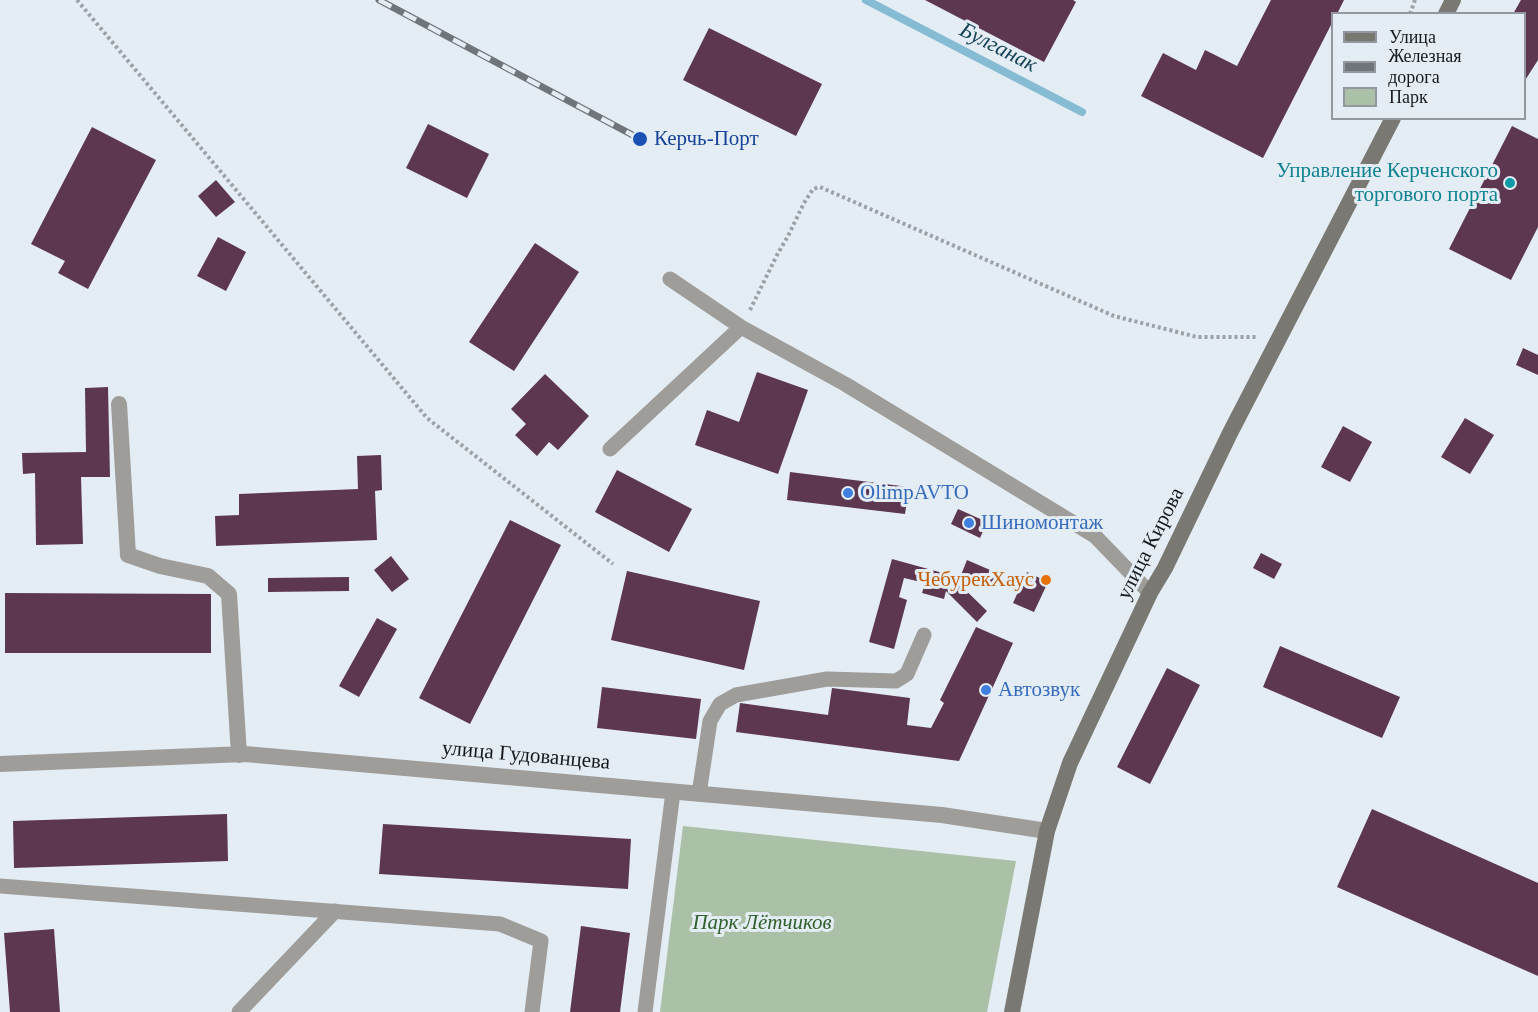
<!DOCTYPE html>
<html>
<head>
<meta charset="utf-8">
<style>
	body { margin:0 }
	#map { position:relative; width:1538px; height:1012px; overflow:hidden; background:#e4ecf4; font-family:"Times New Roman",serif }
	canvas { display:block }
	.legend { position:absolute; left:1331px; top:12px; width:195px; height:108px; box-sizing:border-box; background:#e4ecf4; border:2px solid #92989e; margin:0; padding:8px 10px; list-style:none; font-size:18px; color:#171a1d }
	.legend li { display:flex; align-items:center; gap:12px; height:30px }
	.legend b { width:30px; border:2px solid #92989e }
</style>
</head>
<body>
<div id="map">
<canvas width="1538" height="1012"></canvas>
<ul class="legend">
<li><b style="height:8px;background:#7a7872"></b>Улица</li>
<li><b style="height:8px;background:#6f757a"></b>Железная дорога</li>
<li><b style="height:16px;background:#aac1a7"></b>Парк</li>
</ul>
</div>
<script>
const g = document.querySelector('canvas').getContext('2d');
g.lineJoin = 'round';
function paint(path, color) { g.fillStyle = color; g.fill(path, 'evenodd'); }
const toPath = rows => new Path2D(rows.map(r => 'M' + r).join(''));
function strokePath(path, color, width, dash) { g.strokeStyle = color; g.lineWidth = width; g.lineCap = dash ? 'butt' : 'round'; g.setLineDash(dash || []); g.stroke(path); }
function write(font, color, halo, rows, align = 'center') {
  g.font = font + ' "Times New Roman",serif'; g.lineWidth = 6; g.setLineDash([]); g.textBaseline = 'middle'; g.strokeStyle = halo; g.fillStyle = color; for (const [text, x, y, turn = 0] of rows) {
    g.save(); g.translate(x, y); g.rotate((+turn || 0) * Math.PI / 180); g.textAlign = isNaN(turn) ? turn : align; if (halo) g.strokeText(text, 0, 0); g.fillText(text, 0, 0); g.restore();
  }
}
paint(toPath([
	[683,826,1016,861,987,1012,660,1012]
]), '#aac1a7');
strokePath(toPath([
	[866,0,1082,112]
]), '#85bbd3', 8);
paint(toPath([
	[925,0,1073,0,1076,2,1044,62],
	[1271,0,1344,0,1337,14,1332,14,1332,23,1263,158,1141,96,1163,53,1196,70,1205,50,1237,66],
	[1521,0,1538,0,1538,60,1524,82,1524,14,1513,14],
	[709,28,822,84,796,136,683,80],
	[428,124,489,154,467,198,406,168],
	[1512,126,1538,139,1538,227,1511,280,1449,249],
	[92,127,156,160,88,289,58,273,65,261,31,244],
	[216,180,235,202,216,217,198,196],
	[218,237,246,252,226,291,197,276],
	[535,243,579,272,514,371,469,342],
	[1523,348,1538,355,1538,375,1516,365],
	[757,372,808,390,778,474,695,445,707,410,739,422],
	[545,374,589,416,558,450,549,442,537,456,515,435,526,424,511,409],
	[108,387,110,477,81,477,83,544,36,545,35,473,23,474,22,453,86,452,85,388],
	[1465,418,1494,435,1470,474,1441,457],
	[1343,426,1372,442,1350,482,1321,467],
	[381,455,382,490,375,491,377,540,216,546,215,516,239,515,239,494,358,489,357,456],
	[617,470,692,509,669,552,595,512],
	[790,472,909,487,905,514,787,500],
	[958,509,987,522,980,538,951,524],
	[510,520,561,545,470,724,419,698],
	[1261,553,1282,564,1274,579,1253,568],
	[391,556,409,579,392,592,374,570],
	[892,559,950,575,987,611,977,622,946,591,944,599,922,593,925,583,904,578,899,597,907,600,894,649,869,642],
	[967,560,997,573,990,588,961,575],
	[627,571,760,601,744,670,611,640],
	[1027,572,1048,582,1034,612,1013,603],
	[349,577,349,591,268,592,268,578],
	[5,593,211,594,211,653,5,653],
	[377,618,397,629,359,697,339,686],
	[976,627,1013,643,959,761,736,732,740,703,828,715,832,688,910,698,907,725,931,728,944,703,940,700],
	[1280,646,1400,697,1382,738,1263,687],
	[1167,668,1200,685,1150,784,1117,767],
	[602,687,701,699,696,739,597,728],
	[1372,809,1538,883,1538,976,1337,887],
	[227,814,228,861,14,868,13,821],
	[383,824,631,839,628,889,379,874],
	[581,926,630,933,620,1012,570,1012],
	[54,929,60,1012,10,1012,4,933]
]), '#5d3750');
strokePath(toPath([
	[77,0,427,418,613,564],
	[1410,14,1415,0],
	[750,310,777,255,788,236,804,203,813,189,820,187,1114,316,1197,337,1257,337]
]), '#9aa1a7', 4, [3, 3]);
strokePath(toPath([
	[670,279,741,327,845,384,1095,536,1150,593],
	[610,449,741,327],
	[699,794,710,721,720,704,736,695,827,679,896,681,907,674,924,635],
	[0,886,500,924,541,941,532,1012],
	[239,1012,335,911],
	[645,1012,673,792]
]), '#9f9d99', 15);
strokePath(toPath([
	[119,404,128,555,160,566,208,576,229,594,239,755],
	[0,764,245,754,942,815,1047,831]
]), '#9f9d99', 16);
strokePath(toPath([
	[1446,14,1453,0],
	[1012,1012,1047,831,1070,763,1150,593,1165,568,1230,433,1393,118]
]), '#7a7872', 16);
const rail = toPath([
	[379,0,640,139]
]);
strokePath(rail, '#6f757a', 7);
strokePath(rail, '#e4ecf4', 4.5, [14]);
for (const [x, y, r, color] of [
	[640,139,8,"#1a4fb4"],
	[1510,183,6,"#0f9aa8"],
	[848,493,6,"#3f7fe0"],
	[969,523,6,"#3f7fe0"],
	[1046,580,6,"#e8710a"],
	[986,690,6,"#3f7fe0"]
]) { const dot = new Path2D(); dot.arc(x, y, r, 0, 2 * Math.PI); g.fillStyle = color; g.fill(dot); strokePath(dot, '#e4ecf4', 2); }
write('21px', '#164399', '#e4ecf4', [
	["Керчь-Порт",654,139]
], 'left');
write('21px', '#0d838f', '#e4ecf4', [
	["Управление Керченского",1498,171],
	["торгового порта",1498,195]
], 'right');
write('21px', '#366cbe', '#e4ecf4', [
	["OlimpAVTO",860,493],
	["Шиномонтаж",981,523],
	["Автозвук",998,690]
], 'left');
write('21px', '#171a1d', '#e4ecf4', [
	["улица Кирова",1151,544,-63],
	["улица Гудованцева",526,756,5]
]);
write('21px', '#c56008', '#e4ecf4', [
	["ЧебурекХаус",1034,580]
], 'right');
write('italic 21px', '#31602c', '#e4ecf4', [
	["Парк Лётчиков",762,923]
]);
write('italic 22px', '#164456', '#e4ecf4', [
	["Булганак",998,48,27]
]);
</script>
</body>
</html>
